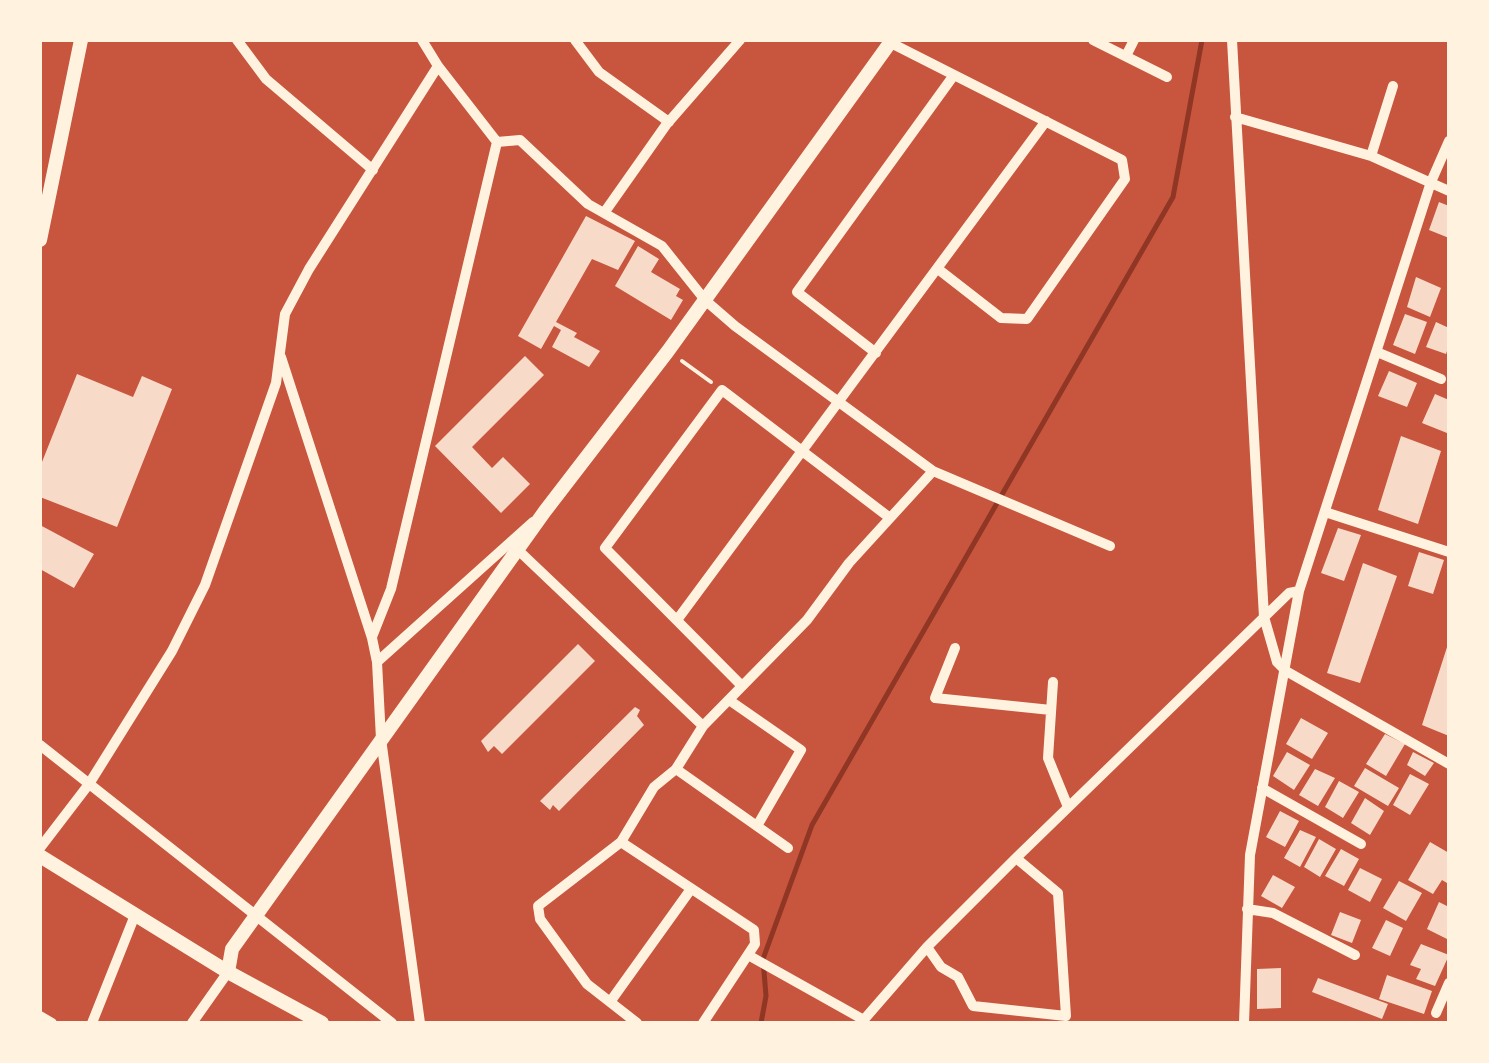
<!DOCTYPE html>
<html>
<head>
<meta charset="utf-8">
<style>
	body { margin:0 }
	#map { position:relative; width:1489px; height:1063px; overflow:hidden; background:#c8553d; font-family:Commissioner,sans-serif }
	canvas { display:block }
	.frame { position:absolute; inset:0; border:42px solid #fff3e0; pointer-events:none }
</style>
</head>
<body>
<div id="map">
<canvas width="1489" height="1063"></canvas>
<div class="frame"></div>
</div>
<script>
const g = document.querySelector('canvas').getContext('2d');
g.lineJoin = 'round';
const toPath = rows => new Path2D(rows.map(r => 'M' + r).join(''));
function strokePath(path, color, width, dash) { g.strokeStyle = color; g.lineWidth = width; g.lineCap = dash ? 'butt' : 'round'; g.setLineDash(dash || []); g.stroke(path); }
function paint(path, color) { g.fillStyle = color; g.fill(path, 'evenodd'); }
strokePath(toPath([
	[761,1023,766,996,763,959,812,825,1173,197,1202,40]
]), '#8f3625', 5);
paint(toPath([
	[1439,202,1449,206,1449,238,1429,230],
	[586,216,635,241,618,270,592,259,556,322,577,333,574,337,600,351,589,367,552,347,561,330,554,326,541,349,518,336],
	[638,246,659,259,651,272,680,289,676,296,683,300,671,320,615,286],
	[1416,277,1441,288,1430,317,1407,307],
	[1405,314,1427,322,1415,354,1393,345],
	[1436,322,1449,328,1449,345,1446,354,1426,347],
	[525,356,544,375,472,447,492,468,503,457,530,484,501,513,435,446],
	[1389,371,1417,383,1407,407,1378,396],
	[77,374,133,397,142,376,172,389,117,527,40,497,40,467],
	[1435,394,1449,400,1447,433,1422,423],
	[1401,436,1441,451,1418,524,1378,510],
	[40,525,94,554,74,588,40,569],
	[1338,528,1361,535,1344,581,1321,573],
	[1419,552,1444,560,1433,594,1408,586],
	[1363,563,1397,576,1360,683,1327,673],
	[578,644,595,661,502,754,494,746,488,752,481,741],
	[1448,644,1449,644,1449,736,1422,725],
	[635,707,640,710,637,716,644,725,559,811,553,805,550,810,540,801],
	[1301,718,1328,733,1312,759,1286,744],
	[1385,734,1405,744,1386,776,1366,764],
	[1287,752,1310,765,1294,790,1273,776],
	[1413,752,1434,763,1425,776,1407,765],
	[1365,768,1399,788,1388,806,1354,786],
	[1315,769,1335,778,1318,806,1299,795],
	[1410,774,1429,784,1410,815,1393,805],
	[1339,781,1359,792,1343,818,1325,807],
	[1365,798,1384,811,1370,835,1351,823],
	[1280,811,1299,821,1285,847,1266,837],
	[1300,830,1316,837,1300,867,1284,858],
	[1319,839,1336,849,1320,877,1304,867],
	[1430,842,1449,853,1449,880,1447,883,1442,880,1433,894,1408,880],
	[1341,849,1359,859,1344,886,1325,876],
	[1360,868,1382,879,1370,902,1348,890],
	[1273,875,1295,887,1282,908,1261,896],
	[1399,881,1422,893,1406,921,1383,908],
	[1439,902,1449,907,1449,940,1427,929],
	[1340,912,1361,920,1352,943,1331,935],
	[1386,920,1403,928,1390,956,1372,948],
	[1421,944,1449,955,1435,986,1416,979,1421,969,1410,965],
	[1281,968,1281,1008,1257,1009,1257,969],
	[1387,975,1432,991,1424,1014,1379,999],
	[1318,978,1388,1004,1382,1019,1312,992]
]), '#f7dbc8');
strokePath(toPath([
	[682,361,711,382]
]), '#fff3e0', 4);
strokePath(toPath([
	[237,40,266,79,373,170],
	[575,40,599,72,669,122],
	[1093,40,1167,77],
	[1232,40,1264,617,1277,662,1286,671,1449,764],
	[887,41,1122,160,1125,179,1027,319,1001,318,938,269],
	[1126,56,1134,40],
	[1235,117,1371,156,1449,191],
	[497,142,520,140,588,204,662,246,705,300,735,326,933,471,1110,546],
	[1371,156,1393,86],
	[604,213,666,125,740,40],
	[1377,352,1441,379],
	[876,353,797,292,954,75],
	[281,357,372,638,377,662,381,739,420,1023],
	[1325,512,1449,552],
	[517,549,703,726],
	[677,620,1046,121],
	[372,637,391,589,497,142,438,66,422,40],
	[955,648,935,698,1051,710],
	[377,662,533,522],
	[1053,682,1048,758,1068,807],
	[742,686,605,548,722,390,890,518],
	[729,700,801,750,757,826],
	[40,745,392,1023],
	[676,769,788,848],
	[1262,788,1361,844],
	[621,842,754,930,755,944,703,1023],
	[40,848,89,784,172,651,205,585,276,383,285,314,309,269,438,66],
	[1247,909,1273,913,1355,955],
	[927,947,941,967,958,977,973,1006,1066,1016,1058,893,1016,858],
	[748,955,864,1020],
	[610,1002,691,889],
	[1436,1013,1449,983],
	[40,1016,52,1023],
	[92,1023,135,915],
	[192,1023,228,972],
	[637,1023,587,984,540,919,538,906,621,842,654,787,676,769,703,726,807,620,849,563,933,471],
	[861,1023,927,947,1016,858,1289,593,1299,591],
	[1244,1023,1250,855,1299,591,1431,182,1449,141]
]), '#fff3e0', 10);
strokePath(toPath([
	[40,240,81,40],
	[40,856,228,972,322,1023],
	[228,972,232,949,545,511,668,351,892,40]
]), '#fff3e0', 14);
</script>
</body>
</html>
